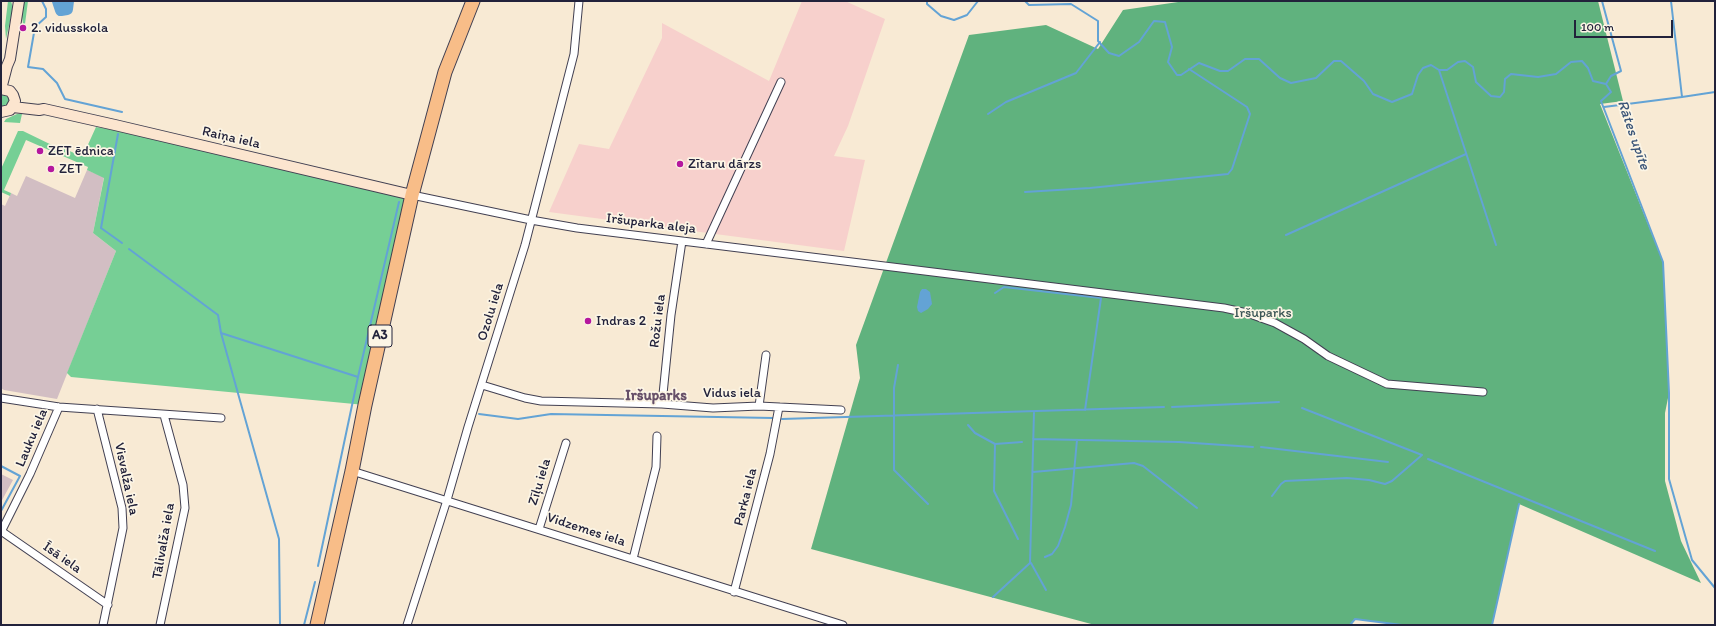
<!DOCTYPE html>
<html>
<head>
<meta charset="utf-8">
<style>
	body { margin:0 }
	#map { position:relative; width:1716px; height:626px; overflow:hidden; background:#f8ead4; font-family:Itim,sans-serif }
	canvas { display:block }
	.frame { position:absolute; inset:0; border:2px solid #22223b; pointer-events:none }
	.scale { position:absolute; left:1574px; top:20px; width:99px; height:18px; box-sizing:border-box; border:2px solid #22223b; border-top:0; padding-left:5px; font-size:12px; line-height:14px; white-space:nowrap; color:#22223b; -webkit-text-stroke:3px #fcf5e5; paint-order:stroke }
</style>
</head>
<body>
<div id="map">
<canvas width="1716" height="626"></canvas>
<div class="frame"></div>
<div class="scale">100 m</div>
</div>
<script>
const g = document.querySelector('canvas').getContext('2d');
g.lineJoin = 'round';
function paint(path, color) { g.fillStyle = color; g.fill(path, 'evenodd'); }
const toPath = rows => new Path2D(rows.map(r => 'M' + r).join(''));
function strokePath(path, color, width, dash) { g.strokeStyle = color; g.lineWidth = width; g.lineCap = dash ? 'butt' : 'round'; g.setLineDash(dash || []); g.stroke(path); }
function write(font, color, halo, rows, align = 'center') {
  g.font = font + ' Itim,sans-serif'; g.lineWidth = 3.5; g.setLineDash([]); g.textBaseline = 'middle'; g.strokeStyle = halo; g.fillStyle = color; for (const [text, x, y, turn = 0] of rows) {
    g.save(); g.translate(x, y); g.rotate((+turn || 0) * Math.PI / 180); g.textAlign = isNaN(turn) ? turn : align; if (halo) g.strokeText(text, 0, 0); g.fillText(text, 0, 0); g.restore();
  }
}
paint(toPath([
	[802,1,845,1,885,19,848,126,834,156,865,160,844,251,549,212,579,144,609,149,662,38,662,23,769,81]
]), '#f7d0cc');
paint(toPath([
	[87,170,104,177,93,233,116,251,57,399,4,390,1,388,1,204,5,206,11,193,17,196,26,176,75,198],
	[1,474,13,480,1,502]
]), '#d2bec3');
paint(toPath([
	[8,1,11,1,13,8,6,39,5,26],
	[22,1,28,1,25,24,23,24,21,9],
	[1,94,6,94,11,99,8,106,1,107],
	[17,114,22,114,20,123,4,122,6,119],
	[115,125,412,195,365,405,71,377,67,373,116,251,93,233,104,178,87,170,88,167,26,140,4,190,11,193,10,196,1,192,1,169,18,131,23,131,58,148,59,146,74,153,81,154,86,149,96,127,114,130]
]), '#76cf95');
paint(toPath([
	[1185,1,1598,1,1623,101,1600,104,1663,262,1669,393,1665,413,1665,481,1681,541,1701,583,1519,504,1492,625,1402,625,1355,619,1351,625,1095,625,811,549,860,378,856,345,969,35,1046,25,1098,49,1123,10]
]), '#60b27e');
paint(toPath([
	[922,289,926,289,930,292,932,304,928,309,921,313,918,311,917,307,920,292]
]), '#63a3d5');
strokePath(toPath([
	[42,1,46,9,46,17,35,27,28,67,43,69,57,83,65,99,122,112],
	[927,1,927,4,941,16,954,20,967,15,978,1],
	[1025,1,1029,5,1071,4,1098,21,1098,41,1109,53,1119,56,1139,42,1154,21,1165,22,1172,47,1168,62,1177,75,1181,75,1199,63,1220,71,1228,71,1245,59,1259,59,1280,78,1291,83,1316,78,1334,61,1341,61,1364,81,1373,94,1392,102,1412,94,1418,75,1423,68,1431,65,1439,70,1447,70,1458,62,1465,61,1473,67,1476,82,1491,96,1500,97,1504,92,1505,79,1511,74,1538,77,1556,74,1571,62,1582,61,1588,68,1593,81,1606,84,1611,92,1601,101,1663,262,1669,393,1669,479,1692,560,1715,588],
	[1602,1,1621,71,1611,76,1606,84],
	[1439,70,1496,245],
	[1682,97,1715,92],
	[1604,107,1682,97,1671,1],
	[988,114,1006,102,1076,73,1100,42],
	[118,134,101,228,122,243],
	[1025,192,1090,188,1228,174,1232,169,1250,114,1247,107,1189,69],
	[1286,235,1466,154],
	[129,249,218,315,221,333,279,539,280,625],
	[995,293,1004,287,1101,298,1085,410],
	[221,333,358,377],
	[898,365,894,388,894,470,928,504],
	[1172,407,1279,402],
	[479,414,518,419,551,414,773,418],
	[782,419,1164,407],
	[968,425,975,433,995,444,1022,442],
	[1033,439,1179,442,1253,447],
	[995,444,994,491,1018,539],
	[1261,447,1388,462],
	[1428,459,1655,551],
	[1,466,20,476,1,511],
	[1033,472,1134,463,1143,466,1197,508],
	[1272,496,1281,484,1285,481,1347,478,1369,480,1385,484,1392,481,1422,455,1302,408],
	[1045,557,1052,554,1058,546,1065,527,1071,505,1077,440],
	[1031,563,1046,590],
	[318,566,358,377,399,202],
	[993,597,1030,563,1034,412],
	[304,625,315,582],
	[1350,625,1355,619,1402,625],
	[1492,625,1519,504]
]), '#63a3d5', 2);
strokePath(toPath([
	[58,1,61,10,67,9,68,1]
]), '#63a3d5', 12);
const street = toPath([
	[412,195,531,220,577,228,1224,308,1247,313,1275,323,1304,339,1328,356,1387,384,1483,392],
	[706,244,781,82],
	[482,385,525,398,541,401,662,404,713,408,759,406,841,410],
	[1,398,59,407,221,418],
	[662,404,671,315,682,241],
	[759,406,766,355],
	[97,409,122,508,123,528,103,625],
	[352,471,843,625],
	[539,529,566,443],
	[1,531,108,605],
	[1,532,30,474,59,407],
	[633,559,656,467,657,436],
	[734,592,770,454,779,407],
	[160,625,185,508,183,485,164,415],
	[407,625,447,500,468,427,525,245,574,54,579,1]
]);
const secondary = toPath([
	[1,89,7,66,10,59,19,1],
	[1,89,10,91,13,95,15,101,10,110,1,112],
	[13,107,39,110,44,109,115,125,412,195]
]);
const highway = toPath([
	[317,625,352,471,365,405,412,195,445,72,473,1]
]);
strokePath(street, '#424052', 9);
strokePath(secondary, '#424052', 12);
strokePath(highway, '#424052', 15);
strokePath(street, '#fff', 7);
strokePath(secondary, '#fce5cf', 10);
strokePath(highway, '#f8bd88', 13);
for (const [x, y, r, color] of [
	[23,28,4,"#b5179e"],
	[40,151,4,"#b5179e"],
	[680,164,4,"#b5179e"],
	[51,169,4,"#b5179e"],
	[588,321,4,"#b5179e"]
]) { const dot = new Path2D(); dot.arc(x, y, r, 0, 2 * Math.PI); g.fillStyle = color; g.fill(dot); strokePath(dot, '#fcf5e5', 1.5); }
for (const [x, y, w] of [
	[380,336,24]
]) { const box = new Path2D(); box.roundRect(x - w / 2, y - 11, w, 22, 3); g.fillStyle = '#fcf5e5'; g.fill(box); strokePath(box, '#22223b', 1); }
write('bold 13px', '#22223b', null, [
	["A3",380,336]
]);
write('14px', '#22223b', '#fcf5e5', [
	["2. vidusskola",31,28],
	["ZET ēdnica",48,151],
	["Zītaru dārzs",688,164],
	["ZET",59,169],
	["Indras 2",596,321]
], 'left');
write('14px', '#22223b', '#fcf5e5', [
	["Raiņa iela",231,138,13],
	["Iršuparka aleja",651,224,7],
	["Ozolu iela",491,312,-73],
	["Rožu iela",658,321,-83],
	["Vidus iela",732,393],
	["Lauku iela",32,438,-67],
	["Visvalža iela",126,479,78],
	["Zīļu iela",540,482,-73],
	["Parka iela",746,497,-76],
	["Vidzemes iela",586,530,18],
	["Tālivalža iela",164,541,-80],
	["Īsā iela",62,558,35]
]);
write('14px', '#3b5656', '#fcf5e5', [
	["Iršuparks",1263,313]
]);
write('italic 15px', '#3c5679', '#fcf5e5', [
	["Rātes upīte",1633,135,71]
]);
write('bold 15px', '#675069', '#fcf5e5', [
	["Iršuparks",656,396]
]);
</script>
</body>
</html>
